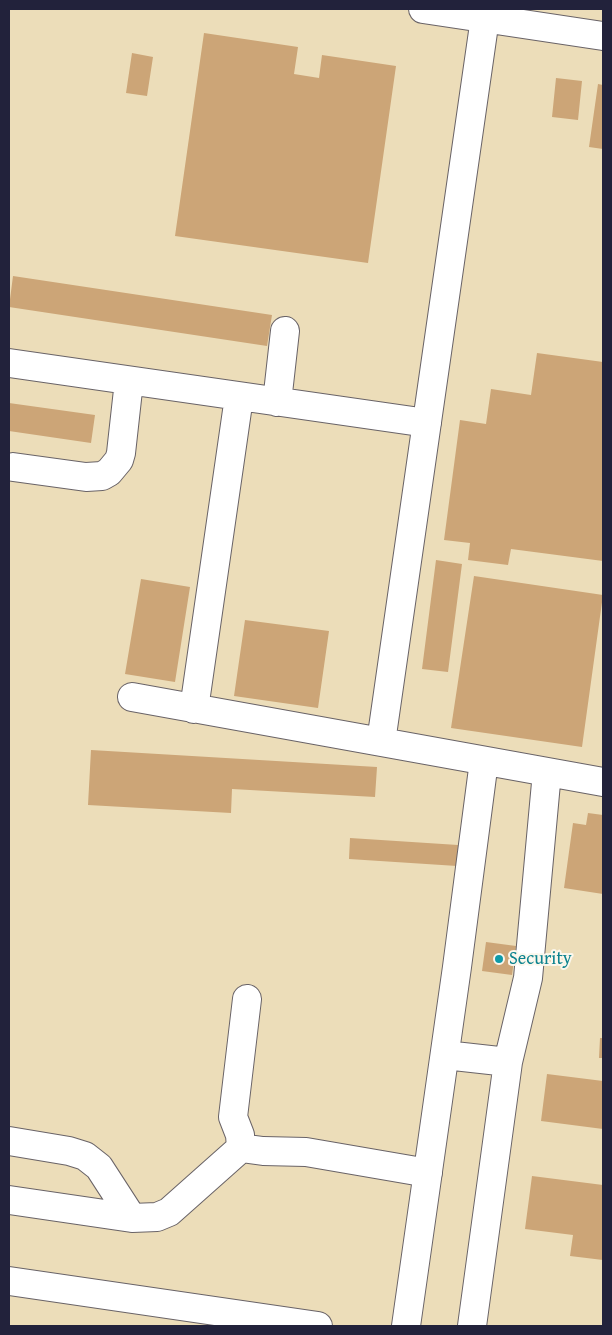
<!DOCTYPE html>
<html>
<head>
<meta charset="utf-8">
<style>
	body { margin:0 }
	#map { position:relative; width:612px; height:1335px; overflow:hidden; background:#ecddb9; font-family:"Gentium Book Plus",serif }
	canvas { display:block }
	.frame { position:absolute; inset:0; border:10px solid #22223b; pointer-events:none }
</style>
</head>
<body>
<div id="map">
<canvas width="612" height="1335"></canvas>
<div class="frame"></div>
</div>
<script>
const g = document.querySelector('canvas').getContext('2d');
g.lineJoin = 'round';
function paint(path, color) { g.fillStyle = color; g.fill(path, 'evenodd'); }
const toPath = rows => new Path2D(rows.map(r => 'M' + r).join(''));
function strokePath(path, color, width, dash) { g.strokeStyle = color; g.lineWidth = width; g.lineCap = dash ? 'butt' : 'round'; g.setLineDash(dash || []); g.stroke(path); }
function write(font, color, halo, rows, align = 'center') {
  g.font = font + ' "Gentium Book Plus",serif'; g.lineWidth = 4; g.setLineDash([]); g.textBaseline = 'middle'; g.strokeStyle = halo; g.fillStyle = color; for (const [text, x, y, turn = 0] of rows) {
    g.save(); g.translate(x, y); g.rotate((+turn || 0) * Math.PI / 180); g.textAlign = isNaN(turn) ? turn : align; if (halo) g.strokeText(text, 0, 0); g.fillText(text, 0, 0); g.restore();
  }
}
paint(toPath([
	[204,33,298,47,294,74,319,78,322,55,396,66,368,263,175,236],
	[132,53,153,57,147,96,126,93],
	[556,78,582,81,578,120,552,117],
	[598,84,603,85,603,149,589,147],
	[13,276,272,315,267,346,9,307],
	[537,353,603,362,603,561,511,549,508,565,468,560,470,543,444,540,460,420,486,424,491,389,531,395],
	[9,403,95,415,91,443,9,431],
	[436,560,462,564,448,672,422,669],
	[474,576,603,595,582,747,451,728],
	[141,579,190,587,175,682,125,674],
	[245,620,329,631,318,708,234,696],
	[91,750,377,767,375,797,232,789,231,813,88,805],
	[588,813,603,815,603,894,564,888,573,823,586,825],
	[350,838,458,845,457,866,349,859],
	[486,942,516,946,512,975,482,971],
	[600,1038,603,1038,603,1058,599,1058],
	[547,1074,603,1081,603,1129,541,1121],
	[532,1176,603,1185,603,1260,570,1256,573,1235,525,1229]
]), '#cca577');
const minor = toPath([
	[423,9,603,36],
	[9,363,427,423],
	[277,402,285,331],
	[13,467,86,477,102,476,109,472,119,460,121,453,129,381],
	[132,697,603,782],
	[194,709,239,397],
	[381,742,485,18],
	[247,999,233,1117,240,1135,241,1148,263,1151,306,1152,428,1173],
	[445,1055,508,1062],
	[9,1141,69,1151,85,1156,99,1167,132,1218,9,1200],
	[132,1218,157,1217,169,1212,241,1148],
	[9,1281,318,1326],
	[406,1326,457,967,484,761],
	[472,1326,508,1062,528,978,547,772]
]);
strokePath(minor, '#696367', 30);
strokePath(minor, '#fff', 28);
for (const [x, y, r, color] of [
	[499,959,5,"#0f9aa8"]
]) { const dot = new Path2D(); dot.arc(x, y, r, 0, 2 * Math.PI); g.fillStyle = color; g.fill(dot); strokePath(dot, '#fbf7ec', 2); }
write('18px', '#0d838f', '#fbf7ec', [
	["Security",509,959]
], 'left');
</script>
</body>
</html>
